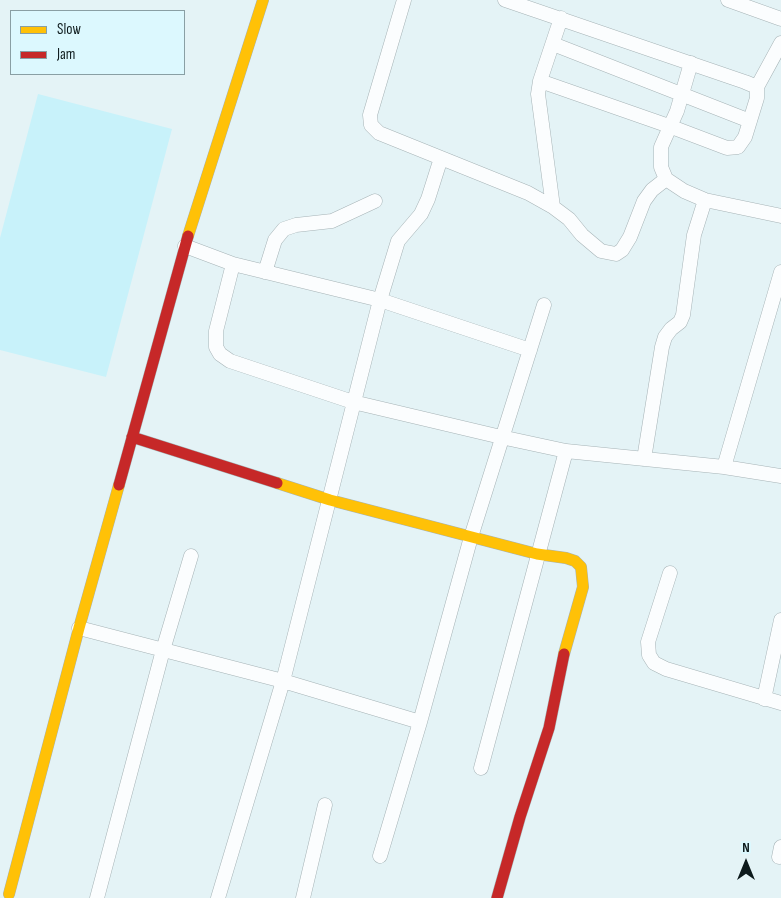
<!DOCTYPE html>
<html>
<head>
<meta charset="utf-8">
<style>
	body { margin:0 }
	#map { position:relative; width:781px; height:898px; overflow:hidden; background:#e4f3f6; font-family:"Sofia Sans Condensed",sans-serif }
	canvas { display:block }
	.legend { position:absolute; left:10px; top:10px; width:175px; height:65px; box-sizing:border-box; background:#dcf8fe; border:1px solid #899fa4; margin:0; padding:6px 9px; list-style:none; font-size:15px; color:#0d1a1c }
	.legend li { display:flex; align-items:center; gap:10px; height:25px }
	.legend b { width:25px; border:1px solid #899fa4 }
	.north { position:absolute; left:721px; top:838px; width:50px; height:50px; -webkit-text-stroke:4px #dcf8fe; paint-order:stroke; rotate:0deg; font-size:14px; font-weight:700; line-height:20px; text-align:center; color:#0d1a1c }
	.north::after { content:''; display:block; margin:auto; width:18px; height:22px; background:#0d1a1c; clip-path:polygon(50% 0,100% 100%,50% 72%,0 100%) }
</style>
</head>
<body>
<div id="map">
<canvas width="781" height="898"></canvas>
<ul class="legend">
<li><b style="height:6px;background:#ffc107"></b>Slow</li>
<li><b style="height:6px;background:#c62828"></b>Jam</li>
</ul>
<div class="north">N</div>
</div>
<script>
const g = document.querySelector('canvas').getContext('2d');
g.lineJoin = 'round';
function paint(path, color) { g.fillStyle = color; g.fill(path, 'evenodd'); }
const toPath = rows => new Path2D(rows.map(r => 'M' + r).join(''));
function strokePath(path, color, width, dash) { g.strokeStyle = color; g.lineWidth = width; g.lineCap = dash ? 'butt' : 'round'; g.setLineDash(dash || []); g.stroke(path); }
paint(toPath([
	[38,94,172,129,106,377,0,350,0,238]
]), '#c8f2fa');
const street = toPath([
	[404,0,370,115,371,125,379,133,528,193,553,207,569,219,582,235,601,251,616,254,622,250,630,237,644,201,652,190,666,179],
	[505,0,745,82,757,87,757,98,745,137,738,147,727,148,669,126,540,81],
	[728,0,781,19],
	[553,44,750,121],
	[691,63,677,111,661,147,661,167,666,179,684,191,705,200,781,216],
	[757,87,781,43],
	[553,207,538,94,540,81,561,18],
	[185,246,233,264,380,300,530,350],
	[233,264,216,331,216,347,220,354,230,361,353,402,501,437,566,451,724,467,781,476],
	[265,272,275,240,284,229,296,225,332,221,375,201],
	[644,459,662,347,665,337,671,329,680,322,683,315,694,235,705,200],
	[724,467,781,272],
	[670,573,648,642,649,655,654,663,666,669,781,703],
	[79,628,283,681,420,722],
	[764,699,781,620],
	[481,768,566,451],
	[380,856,420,722,471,537,544,305],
	[779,857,781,847],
	[97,898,163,650,191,556],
	[218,898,283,681,380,300,398,241,421,214,428,199,441,158],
	[303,898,325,805]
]);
const slow = toPath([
	[188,236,263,0],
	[277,483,330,500,537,554,566,558,575,561,581,567,583,587,564,654],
	[9,894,79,628,119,485]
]);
const jam = toPath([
	[132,437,277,483],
	[119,485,188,236],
	[497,898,520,817,549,728,564,654]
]);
strokePath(street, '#a6b3b6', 15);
strokePath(slow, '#a6b3b6', 12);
strokePath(jam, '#a6b3b6', 12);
strokePath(street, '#fbfdfe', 14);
strokePath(slow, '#ffc107', 11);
strokePath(jam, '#c62828', 11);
</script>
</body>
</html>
